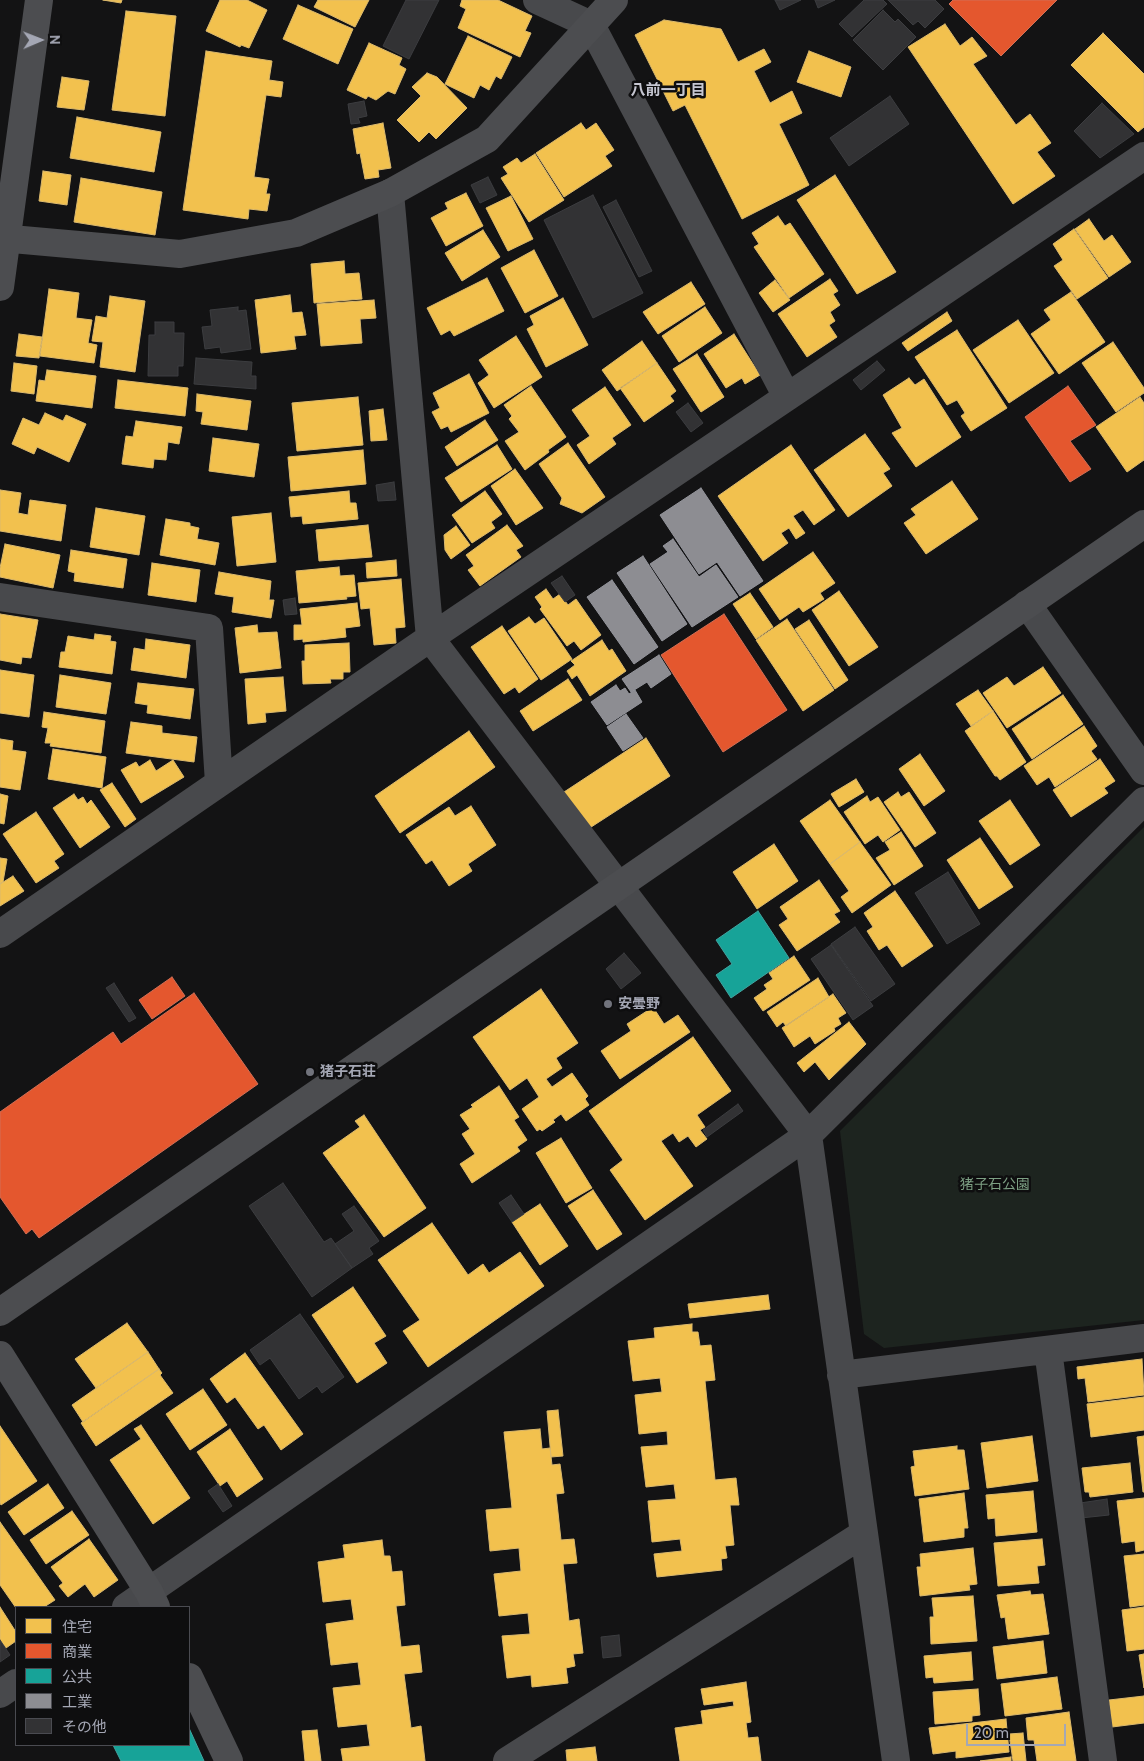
<!DOCTYPE html>
<html>
<head>
<meta charset="utf-8">
<style>
	body { margin:0 }
	#map { position:relative; width:1144px; height:1761px; overflow:hidden; background:#131314; font-family:Cabin,"Noto Sans JP",sans-serif }
	canvas { display:block }
	.legend { position:absolute; left:15px; top:1606px; width:175px; height:140px; box-sizing:border-box; background:#0e0e0f; border:1px solid #4a4b51; margin:0; padding:6px 9px; list-style:none; font-size:15px; color:#a4a7b4 }
	.legend li { display:flex; align-items:center; gap:10px; height:25px }
	.legend b { width:25px; border:1px solid #4a4b51 }
	.north { position:absolute; left:15px; top:15px; width:50px; height:50px; -webkit-text-stroke:4px #0e0e0f; paint-order:stroke; rotate:89deg; font-size:14px; font-weight:700; line-height:20px; text-align:center; color:#a4a7b4 }
	.north::after { content:''; display:block; margin:auto; width:18px; height:22px; background:#a4a7b4; clip-path:polygon(50% 0,100% 100%,50% 72%,0 100%) }
	.scale { position:absolute; left:966px; top:1724px; width:100px; height:22px; box-sizing:border-box; border:2px solid #a4a7b4; border-top:0; padding-left:6px; font-size:15px; line-height:18px; white-space:nowrap; color:#a4a7b4; -webkit-text-stroke:4px #0e0e0f; paint-order:stroke }
</style>
</head>
<body>
<div id="map">
<canvas width="1144" height="1761"></canvas>
<ul class="legend">
<li><b style="height:14px;background:#f2c14e"></b>住宅</li>
<li><b style="height:14px;background:#e4572e"></b>商業</li>
<li><b style="height:14px;background:#17a398"></b>公共</li>
<li><b style="height:14px;background:#8d8d92"></b>工業</li>
<li><b style="height:14px;background:#323234"></b>その他</li>
</ul>
<div class="north">N</div>
<div class="scale">20 m</div>
</div>
<script>
const g = document.querySelector('canvas').getContext('2d');
g.lineJoin = 'round';
function paint(path, color) { g.fillStyle = color; g.fill(path, 'evenodd'); }
const toPath = rows => new Path2D(rows.map(r => 'M' + r).join(''));
function strokePath(path, color, width, dash) { g.strokeStyle = color; g.lineWidth = width; g.lineCap = dash ? 'butt' : 'round'; g.setLineDash(dash || []); g.stroke(path); }
function write(font, color, halo, rows, align = 'center') {
  g.font = font + ' Cabin,"Noto Sans JP",sans-serif'; g.lineWidth = 5; g.setLineDash([]); g.textBaseline = 'middle'; g.strokeStyle = halo; g.fillStyle = color; for (const [text, x, y, turn = 0] of rows) {
    g.save(); g.translate(x, y); g.rotate((+turn || 0) * Math.PI / 180); g.textAlign = isNaN(turn) ? turn : align; if (halo) g.strokeText(text, 0, 0); g.fillText(text, 0, 0); g.restore();
  }
}
paint(toPath([
	[1144,827,1144,1320,884,1348,864,1334,840,1131]
]), '#1d241f');
const homes = toPath([
	[103,0,122,0,121,3,103,0],
	[220,0,247,0,267,10,249,48,241,45,240,47,206,31,220,0],
	[318,0,369,0,355,27,314,7,318,0],
	[462,0,498,0,532,16,525,31,531,33,520,57,458,28,466,9,460,6,462,0],
	[298,5,353,29,338,64,283,39,298,5],
	[126,11,176,16,165,116,112,110,126,11],
	[664,20,721,29,738,62,764,49,771,62,754,71,770,103,792,91,802,113,779,124,809,185,742,219,685,105,673,111,635,35,664,20],
	[945,24,960,46,972,37,987,56,973,64,1016,125,1030,114,1051,143,1037,152,1055,176,1013,204,908,47,945,24],
	[1103,33,1144,74,1144,127,1138,132,1071,65,1103,33],
	[468,36,512,57,501,79,496,76,489,90,480,85,474,98,445,84,468,36],
	[369,43,402,58,399,65,406,69,395,94,388,91,376,100,368,96,366,99,347,90,369,43],
	[206,51,272,61,269,80,283,82,281,97,266,95,254,177,269,179,266,194,270,194,267,211,249,209,248,219,183,210,206,51],
	[809,51,851,67,841,97,797,82,809,51],
	[427,73,437,77,467,108,436,139,429,132,419,142,397,120,421,96,412,87,427,73],
	[62,77,89,81,84,110,57,107,62,77],
	[77,117,161,132,154,172,70,158,77,117],
	[383,123,391,168,378,170,379,177,365,179,360,153,357,154,353,129,383,123],
	[581,123,586,130,596,123,614,150,605,156,612,166,564,197,536,153,581,123],
	[535,154,564,200,529,222,501,178,508,174,503,167,517,158,521,163,535,154],
	[43,171,71,175,67,205,39,201,43,171],
	[835,175,896,272,857,294,797,200,835,175],
	[81,178,162,192,155,235,74,222,81,178],
	[466,193,483,226,446,246,431,218,448,209,445,203,466,193],
	[511,196,533,239,508,251,486,208,511,196],
	[778,216,785,226,790,223,824,274,789,298,754,247,759,244,752,233,778,216],
	[1089,219,1104,241,1112,235,1131,262,1109,277,1075,229,1089,219],
	[1074,229,1108,278,1077,299,1054,266,1063,260,1053,244,1074,229],
	[483,230,500,257,462,281,445,253,483,230],
	[534,250,558,296,525,313,501,268,534,250],
	[344,261,345,274,359,273,362,299,314,303,311,264,344,261],
	[487,278,504,311,454,336,450,330,441,335,427,308,487,278],
	[830,279,838,291,833,294,840,305,830,312,835,321,829,325,837,337,807,357,778,314,830,279],
	[775,280,790,300,773,312,759,293,775,280],
	[691,282,705,304,658,334,643,312,691,282],
	[49,289,79,293,76,318,92,320,88,343,97,345,94,363,40,356,49,289],
	[1071,292,1105,342,1059,374,1031,334,1051,320,1044,310,1071,292],
	[290,295,292,313,302,312,306,335,294,336,296,349,261,353,255,300,290,295],
	[110,296,145,301,135,372,100,367,103,342,92,341,96,316,107,318,110,296],
	[563,298,588,345,546,367,527,329,534,325,530,316,563,298],
	[374,300,376,318,360,319,362,343,321,346,317,304,374,300],
	[705,307,722,333,679,362,662,336,705,307],
	[947,312,952,321,908,351,902,343,947,312],
	[1018,320,1054,373,1009,403,973,350,1018,320],
	[957,330,1007,408,971,431,961,416,965,413,957,400,947,405,915,357,957,330],
	[19,334,42,337,39,358,16,356,19,334],
	[734,334,760,375,745,384,742,378,726,388,704,354,734,334],
	[516,336,542,377,494,408,478,383,489,375,479,360,516,336],
	[642,341,657,363,617,391,602,370,642,341],
	[1113,342,1144,388,1144,393,1116,412,1082,363,1113,342],
	[697,354,724,397,701,412,673,369,697,354],
	[14,363,37,366,34,394,11,391,14,363],
	[657,363,676,391,670,396,674,401,644,422,620,388,657,363],
	[47,370,96,376,92,408,36,401,39,380,45,381,47,370],
	[469,374,489,413,451,432,448,426,441,429,432,412,440,408,433,393,469,374],
	[909,378,915,385,924,379,961,437,916,467,892,433,902,428,883,395,909,378],
	[118,380,188,388,185,416,115,408,118,380],
	[531,386,566,437,548,450,549,452,525,470,505,441,519,432,509,419,512,416,504,405,531,386],
	[605,387,631,425,612,438,616,444,589,464,577,445,590,436,572,410,605,387],
	[197,394,251,401,247,430,201,424,203,412,196,411,197,394],
	[358,397,363,445,297,451,292,403,358,397],
	[1140,397,1144,403,1144,460,1127,472,1096,427,1140,397],
	[383,409,387,440,371,441,369,411,383,409],
	[45,413,63,421,66,415,86,424,69,462,37,447,34,454,12,444,23,418,39,425,45,413],
	[485,420,498,440,457,466,445,447,485,420],
	[136,421,182,427,179,444,168,442,166,460,154,459,153,468,122,464,126,436,133,437,136,421],
	[865,434,890,469,883,473,892,486,848,517,814,470,865,434],
	[213,438,259,444,254,477,209,471,213,438],
	[568,443,605,497,582,513,560,504,562,498,539,464,568,443],
	[497,445,512,469,461,502,445,478,497,445],
	[791,445,835,510,814,525,803,510,793,516,805,533,796,539,789,528,781,533,788,543,763,561,718,496,791,445],
	[363,450,366,484,291,491,288,457,363,450],
	[515,469,543,508,516,525,491,486,515,469],
	[952,481,978,519,926,554,904,523,916,515,911,509,952,481],
	[0,490,21,493,18,513,28,515,30,500,66,505,61,541,0,531,0,490],
	[349,491,350,503,356,503,358,519,303,524,302,516,291,517,289,497,349,491],
	[485,491,502,514,491,522,495,528,472,543,452,515,485,491],
	[96,508,145,516,139,555,90,547,96,508],
	[271,513,276,562,237,566,232,517,271,513],
	[166,519,190,523,190,526,199,528,197,539,219,543,215,565,160,555,166,519],
	[368,525,372,557,319,561,316,530,368,525],
	[507,525,523,546,516,550,521,557,480,586,468,570,474,566,466,555,507,525],
	[456,526,470,545,451,559,445,550,444,535,456,526],
	[5,544,60,555,53,588,0,577,0,568,5,544],
	[71,550,127,559,123,588,74,581,75,573,68,571,71,550],
	[813,552,835,583,820,593,824,599,803,612,799,607,780,620,759,589,813,552],
	[396,560,397,576,367,578,366,563,396,560],
	[152,563,200,570,196,602,148,595,152,563],
	[339,567,340,576,354,575,356,596,346,597,347,599,299,603,296,571,339,567],
	[219,572,271,581,269,600,274,600,271,618,232,612,234,597,215,594,219,572],
	[401,579,405,627,395,628,396,643,374,645,370,608,361,609,358,583,401,579],
	[546,589,553,599,560,594,568,605,576,599,601,635,581,650,574,641,567,646,540,609,542,607,535,597,546,589],
	[839,591,878,647,849,666,812,610,839,591],
	[750,593,773,627,756,639,733,604,750,593],
	[357,603,360,626,345,628,346,637,303,642,303,639,294,640,294,625,302,625,300,609,357,603],
	[0,614,38,620,31,658,22,657,21,664,0,660,0,614],
	[529,617,535,624,544,618,572,659,541,680,508,631,529,617],
	[787,619,834,690,803,711,756,640,787,619],
	[809,620,848,680,835,689,795,629,809,620],
	[257,625,258,633,277,632,281,668,240,673,235,628,257,625],
	[502,626,538,679,519,693,515,687,504,694,471,647,502,626],
	[95,634,111,636,110,641,116,642,112,674,59,667,61,652,65,652,68,636,94,640,95,634],
	[146,639,190,645,186,678,131,670,134,648,145,650,146,639],
	[602,640,609,651,612,649,626,671,590,696,577,675,572,679,567,671,575,665,571,661,602,640],
	[349,643,350,672,343,672,343,679,330,679,331,683,303,684,302,661,305,661,305,645,349,643],
	[1043,667,1061,693,1007,728,983,693,1007,677,1014,686,1043,667],
	[0,670,34,675,29,717,0,713,0,670],
	[60,675,111,683,106,714,56,707,60,675],
	[283,677,286,711,265,713,266,722,248,724,245,679,283,677],
	[568,679,582,700,533,731,520,711,568,679],
	[138,683,194,689,190,719,147,713,148,705,135,703,138,683],
	[978,690,993,711,971,726,956,704,978,690],
	[1063,695,1083,724,1032,759,1012,729,1063,695],
	[993,711,1026,762,1000,780,997,776,995,776,965,731,993,711],
	[44,712,105,721,101,753,50,746,51,743,45,743,48,728,42,727,44,712],
	[131,722,162,726,162,733,197,737,194,762,126,753,131,722],
	[1084,726,1097,746,1091,751,1097,759,1055,787,1049,777,1037,785,1024,766,1084,726],
	[469,731,495,767,400,833,375,796,469,731],
	[646,738,670,776,585,831,561,794,646,738],
	[0,739,13,741,12,750,26,752,20,790,0,787,0,739],
	[53,749,106,757,102,788,48,779,53,749],
	[920,754,945,791,924,806,899,769,920,754],
	[1100,759,1115,781,1104,788,1108,793,1071,817,1053,790,1100,759],
	[150,760,156,771,173,760,184,777,141,803,121,770,136,762,139,767,150,760],
	[856,779,864,792,839,807,831,794,856,779],
	[112,783,136,819,125,827,100,790,112,783],
	[898,792,901,797,909,792,936,833,915,847,884,802,898,792],
	[0,794,8,796,4,824,0,823,0,794],
	[74,794,78,800,83,797,87,804,91,800,110,827,80,848,53,808,74,794],
	[867,796,870,802,878,797,900,830,883,842,878,835,865,844,844,812,867,796],
	[830,800,860,842,830,864,800,821,830,800],
	[1010,800,1040,845,1010,865,979,821,1010,800],
	[471,806,496,845,468,864,472,871,449,886,432,860,426,864,406,835,449,807,455,816,471,806],
	[36,812,64,854,54,861,59,868,36,883,3,834,36,812],
	[901,832,923,866,894,885,876,858,890,850,885,842,901,832],
	[980,838,1013,887,979,909,947,860,980,838],
	[860,842,891,885,852,913,841,897,849,891,830,864,860,842],
	[774,844,798,881,757,909,733,872,774,844],
	[0,858,7,859,3,882,0,884,0,858],
	[13,876,24,891,0,906,0,884,13,876],
	[819,880,840,911,834,914,840,922,797,951,779,925,788,919,780,907,819,880],
	[895,891,933,946,902,967,887,945,879,950,867,931,873,927,864,913,895,891],
	[794,956,810,980,763,1011,754,998,767,989,764,985,773,979,769,973,794,956],
	[818,978,829,997,786,1026,783,1022,777,1027,767,1012,818,978],
	[541,989,578,1043,556,1058,562,1068,546,1079,552,1087,572,1073,588,1096,585,1099,589,1105,566,1121,561,1114,553,1120,555,1122,542,1131,540,1129,537,1131,522,1109,539,1097,527,1078,510,1090,473,1037,541,989],
	[833,994,846,1013,838,1018,841,1024,834,1028,835,1031,815,1044,810,1036,794,1047,782,1028,833,994],
	[653,1007,664,1024,678,1015,690,1032,620,1079,601,1051,631,1031,627,1024,653,1007],
	[849,1022,866,1044,829,1080,815,1062,804,1072,797,1063,849,1022],
	[693,1037,731,1091,697,1115,705,1127,700,1130,707,1139,696,1147,688,1136,679,1142,673,1133,661,1141,693,1186,645,1220,610,1170,623,1160,589,1111,693,1037],
	[499,1086,519,1117,514,1120,527,1140,517,1147,520,1151,472,1183,460,1164,475,1154,462,1134,470,1129,460,1115,473,1107,471,1105,499,1086],
	[364,1115,426,1208,384,1237,323,1153,360,1127,355,1121,364,1115],
	[561,1138,592,1188,566,1203,536,1153,561,1138],
	[593,1190,622,1234,597,1250,568,1206,593,1190],
	[540,1204,568,1246,540,1265,512,1222,540,1204],
	[432,1223,468,1275,483,1264,489,1273,520,1252,544,1286,428,1367,403,1331,420,1320,378,1260,432,1223],
	[353,1287,386,1336,374,1343,387,1363,357,1383,312,1315,353,1287],
	[768,1295,770,1309,690,1318,688,1304,768,1295],
	[127,1323,148,1352,96,1388,75,1359,127,1323],
	[692,1324,692,1332,698,1332,700,1346,711,1345,715,1380,705,1381,715,1480,736,1478,739,1505,730,1505,734,1545,725,1546,727,1558,721,1559,722,1570,657,1577,654,1554,682,1551,680,1539,652,1542,648,1501,676,1499,674,1484,646,1487,641,1447,668,1445,667,1431,639,1434,635,1395,662,1392,660,1378,633,1381,628,1341,655,1338,654,1328,692,1324],
	[148,1352,159,1369,83,1422,72,1405,148,1352],
	[245,1353,303,1434,281,1450,264,1425,258,1429,235,1397,227,1403,210,1379,245,1353],
	[1142,1359,1144,1395,1088,1402,1085,1378,1078,1379,1077,1367,1142,1359],
	[159,1369,162,1373,160,1375,173,1393,96,1446,81,1423,159,1369],
	[203,1389,227,1425,190,1450,166,1414,203,1389],
	[1144,1397,1144,1430,1091,1437,1087,1404,1144,1397],
	[558,1410,563,1456,551,1457,547,1411,558,1410],
	[141,1425,190,1498,153,1524,110,1460,141,1439,134,1429,141,1425],
	[0,1426,37,1481,1,1505,0,1503,0,1426],
	[230,1429,263,1479,237,1497,227,1481,220,1486,197,1452,230,1429],
	[540,1429,542,1449,550,1448,552,1465,560,1464,564,1493,556,1494,561,1540,574,1539,577,1563,563,1564,569,1621,579,1619,583,1653,573,1654,575,1666,566,1668,568,1683,532,1687,531,1675,507,1678,502,1636,530,1634,528,1613,499,1616,494,1574,521,1571,519,1548,490,1551,486,1510,512,1508,504,1432,540,1429],
	[1032,1436,1038,1481,987,1488,981,1443,1032,1436],
	[1144,1436,1144,1492,1143,1492,1137,1437,1144,1436],
	[957,1446,957,1450,964,1450,969,1489,915,1496,911,1467,915,1466,913,1451,957,1446],
	[1130,1463,1133,1492,1090,1497,1089,1492,1085,1492,1082,1468,1130,1463],
	[48,1484,64,1508,24,1535,8,1512,48,1484],
	[1033,1491,1037,1532,996,1536,995,1518,988,1519,986,1495,1033,1491],
	[964,1493,968,1528,964,1528,964,1537,924,1542,919,1499,964,1493],
	[1144,1498,1144,1550,1136,1552,1135,1541,1122,1543,1117,1501,1144,1498],
	[72,1511,89,1535,46,1564,30,1540,72,1511],
	[0,1522,55,1600,44,1607,16,1608,0,1585,0,1522],
	[89,1539,118,1580,94,1597,85,1584,68,1597,59,1586,63,1583,51,1567,89,1539],
	[1042,1539,1045,1565,1037,1566,1039,1583,998,1586,994,1543,1042,1539],
	[382,1540,384,1556,390,1556,392,1572,402,1571,405,1605,396,1606,401,1647,419,1645,422,1672,404,1674,411,1728,421,1726,425,1761,343,1761,341,1749,370,1746,367,1724,338,1727,333,1688,361,1685,358,1662,331,1665,326,1624,354,1620,351,1599,323,1602,318,1562,345,1558,343,1545,382,1540],
	[973,1548,977,1584,969,1585,970,1590,920,1596,917,1567,921,1567,920,1554,973,1548],
	[1144,1554,1144,1605,1130,1607,1124,1556,1144,1554],
	[1030,1591,1031,1595,1043,1594,1049,1634,1008,1639,1005,1617,1001,1618,997,1595,1030,1591],
	[973,1596,977,1641,931,1644,930,1617,934,1617,932,1598,973,1596],
	[0,1607,16,1632,16,1641,6,1648,0,1640,0,1607],
	[1144,1607,1144,1649,1127,1651,1122,1610,1144,1607],
	[1043,1641,1047,1673,997,1679,993,1647,1043,1641],
	[971,1652,973,1680,934,1683,933,1677,926,1678,924,1656,971,1652],
	[1144,1654,1144,1688,1139,1655,1144,1654],
	[1057,1677,1062,1709,1005,1716,1001,1684,1057,1677],
	[746,1682,751,1722,746,1723,748,1738,758,1737,761,1761,680,1761,675,1728,703,1724,701,1711,734,1706,733,1701,704,1705,701,1689,746,1682],
	[978,1689,980,1715,972,1716,972,1721,935,1724,933,1692,978,1689],
	[1144,1696,1144,1723,1112,1727,1109,1700,1144,1696],
	[1069,1712,1076,1761,1037,1761,1034,1740,1028,1740,1026,1718,1069,1712],
	[1006,1719,1009,1752,956,1758,956,1751,933,1754,929,1728,1006,1719],
	[317,1730,321,1761,305,1761,302,1731,317,1730],
	[1023,1733,1026,1761,1013,1761,1009,1734,1023,1733],
	[595,1747,597,1761,567,1761,566,1750,595,1747],
	[1011,1757,1011,1761,980,1761,1011,1757]
]);
paint(homes, '#f2c14e');
strokePath(homes, '#dbb96d', 1);
const shops = toPath([
	[953,0,1057,0,1001,56,949,4,953,0],
	[1068,386,1096,425,1070,441,1091,469,1070,482,1025,417,1068,386],
	[724,614,787,710,723,752,661,655,724,614],
	[172,977,185,996,152,1019,139,1000,172,977],
	[194,993,258,1084,39,1238,32,1229,26,1234,0,1197,0,1112,113,1032,121,1044,194,993]
]);
paint(shops, '#e4572e');
strokePath(shops, '#d16f56', 1);
const public = toPath([
	[758,911,789,958,731,998,716,975,732,964,716,940,758,911],
	[189,1728,204,1761,121,1761,113,1745,189,1745,189,1728]
]);
paint(public, '#17a398');
strokePath(public, '#41a4a0', 1);
const industry = toPath([
	[701,488,763,581,740,596,717,562,699,574,660,515,701,488],
	[673,539,699,577,716,565,738,597,692,627,650,564,668,552,663,546,673,539],
	[643,556,687,624,662,641,617,573,643,556],
	[612,580,658,647,634,664,587,597,612,580],
	[659,655,671,674,651,688,647,682,631,692,622,679,659,655],
	[616,685,620,691,625,688,629,694,635,690,642,702,607,725,591,702,616,685],
	[626,714,643,738,623,751,607,727,626,714]
]);
paint(industry, '#8d8d92');
strokePath(industry, '#94959c', 1);
const building = toPath([
	[406,0,439,0,409,59,383,46,406,0],
	[775,0,801,0,780,10,775,0],
	[815,0,835,0,818,8,815,0],
	[864,0,883,0,887,4,852,37,839,24,864,0],
	[888,0,935,0,944,9,925,28,918,21,913,25,888,0],
	[883,10,895,22,898,19,916,37,883,70,853,40,883,10],
	[890,96,909,124,849,166,830,138,890,96],
	[364,101,367,116,358,118,360,123,351,124,348,104,364,101],
	[1102,103,1134,134,1100,158,1074,131,1102,103],
	[488,177,497,195,480,203,471,185,488,177],
	[593,195,643,293,593,318,544,220,593,195],
	[616,200,652,271,639,277,603,207,616,200],
	[238,307,238,311,246,310,251,349,221,353,220,347,205,349,202,327,212,326,210,310,238,307],
	[155,322,174,322,174,333,184,333,183,366,178,366,178,376,148,376,149,335,155,335,155,322],
	[196,358,252,362,251,376,256,376,256,389,194,384,196,358],
	[877,361,885,370,861,390,853,380,877,361],
	[688,403,703,423,691,432,676,412,688,403],
	[394,482,396,500,378,501,376,485,394,482],
	[562,576,575,595,565,602,551,583,562,576],
	[295,598,297,614,285,615,283,600,295,598],
	[948,872,980,924,947,944,915,893,948,872],
	[855,927,895,984,871,1001,831,944,855,927],
	[831,945,873,1006,853,1020,811,959,831,945],
	[624,953,641,973,621,989,606,969,624,953],
	[114,983,136,1018,129,1022,106,988,114,983],
	[738,1104,743,1111,707,1137,703,1130,738,1104],
	[283,1183,324,1242,331,1238,352,1268,312,1297,249,1206,283,1183],
	[511,1195,524,1214,512,1222,499,1203,511,1195],
	[354,1206,379,1241,369,1248,373,1254,352,1268,335,1244,354,1231,342,1214,354,1206],
	[300,1314,344,1377,322,1393,317,1386,299,1399,270,1358,260,1365,250,1350,300,1314],
	[218,1484,232,1506,223,1512,208,1491,218,1484],
	[1107,1499,1109,1515,1081,1518,1080,1503,1107,1499],
	[619,1635,621,1656,603,1658,601,1637,619,1635],
	[0,1640,10,1655,0,1662,0,1640]
]);
paint(building, '#323234');
strokePath(building, '#3c3d40', 1);
strokePath(toPath([
	[537,0,591,25,787,397],
	[390,193,430,638,808,1135,896,1761],
	[0,597,209,628,219,783],
	[1027,604,1144,771],
	[0,934,430,638,1144,156],
	[1048,1350,1103,1761],
	[841,1375,1144,1338],
	[126,1607,808,1135,1144,801],
	[0,1694,16,1683],
	[507,1761,863,1534]
]), '#48494c', 28);
strokePath(toPath([
	[0,238,180,254,296,233,390,193,487,139,614,0],
	[0,287,39,0],
	[0,1312,1144,524],
	[0,1355,149,1592,156,1607],
	[189,1677,229,1761]
]), '#4c4d50', 28);
for (const [x, y, r, color] of [
	[608,1004,5,"#71737c"],
	[310,1072,5,"#71737c"]
]) { const dot = new Path2D(); dot.arc(x, y, r, 0, 2 * Math.PI); g.fillStyle = color; g.fill(dot); strokePath(dot, '#0e0e0f', 2); }
write('bold 14px', '#a4a7b4', '#0e0e0f', [
	["安曇野",618,1004],
	["猪子石荘",320,1072]
], 'left');
write('14px', '#7c9f83', '#0e0e0f', [
	["猪子石公園",995,1185]
]);
write('bold 15px', '#c5c6d1', '#0e0e0f', [
	["八前一丁目",668,91]
]);
</script>
</body>
</html>
